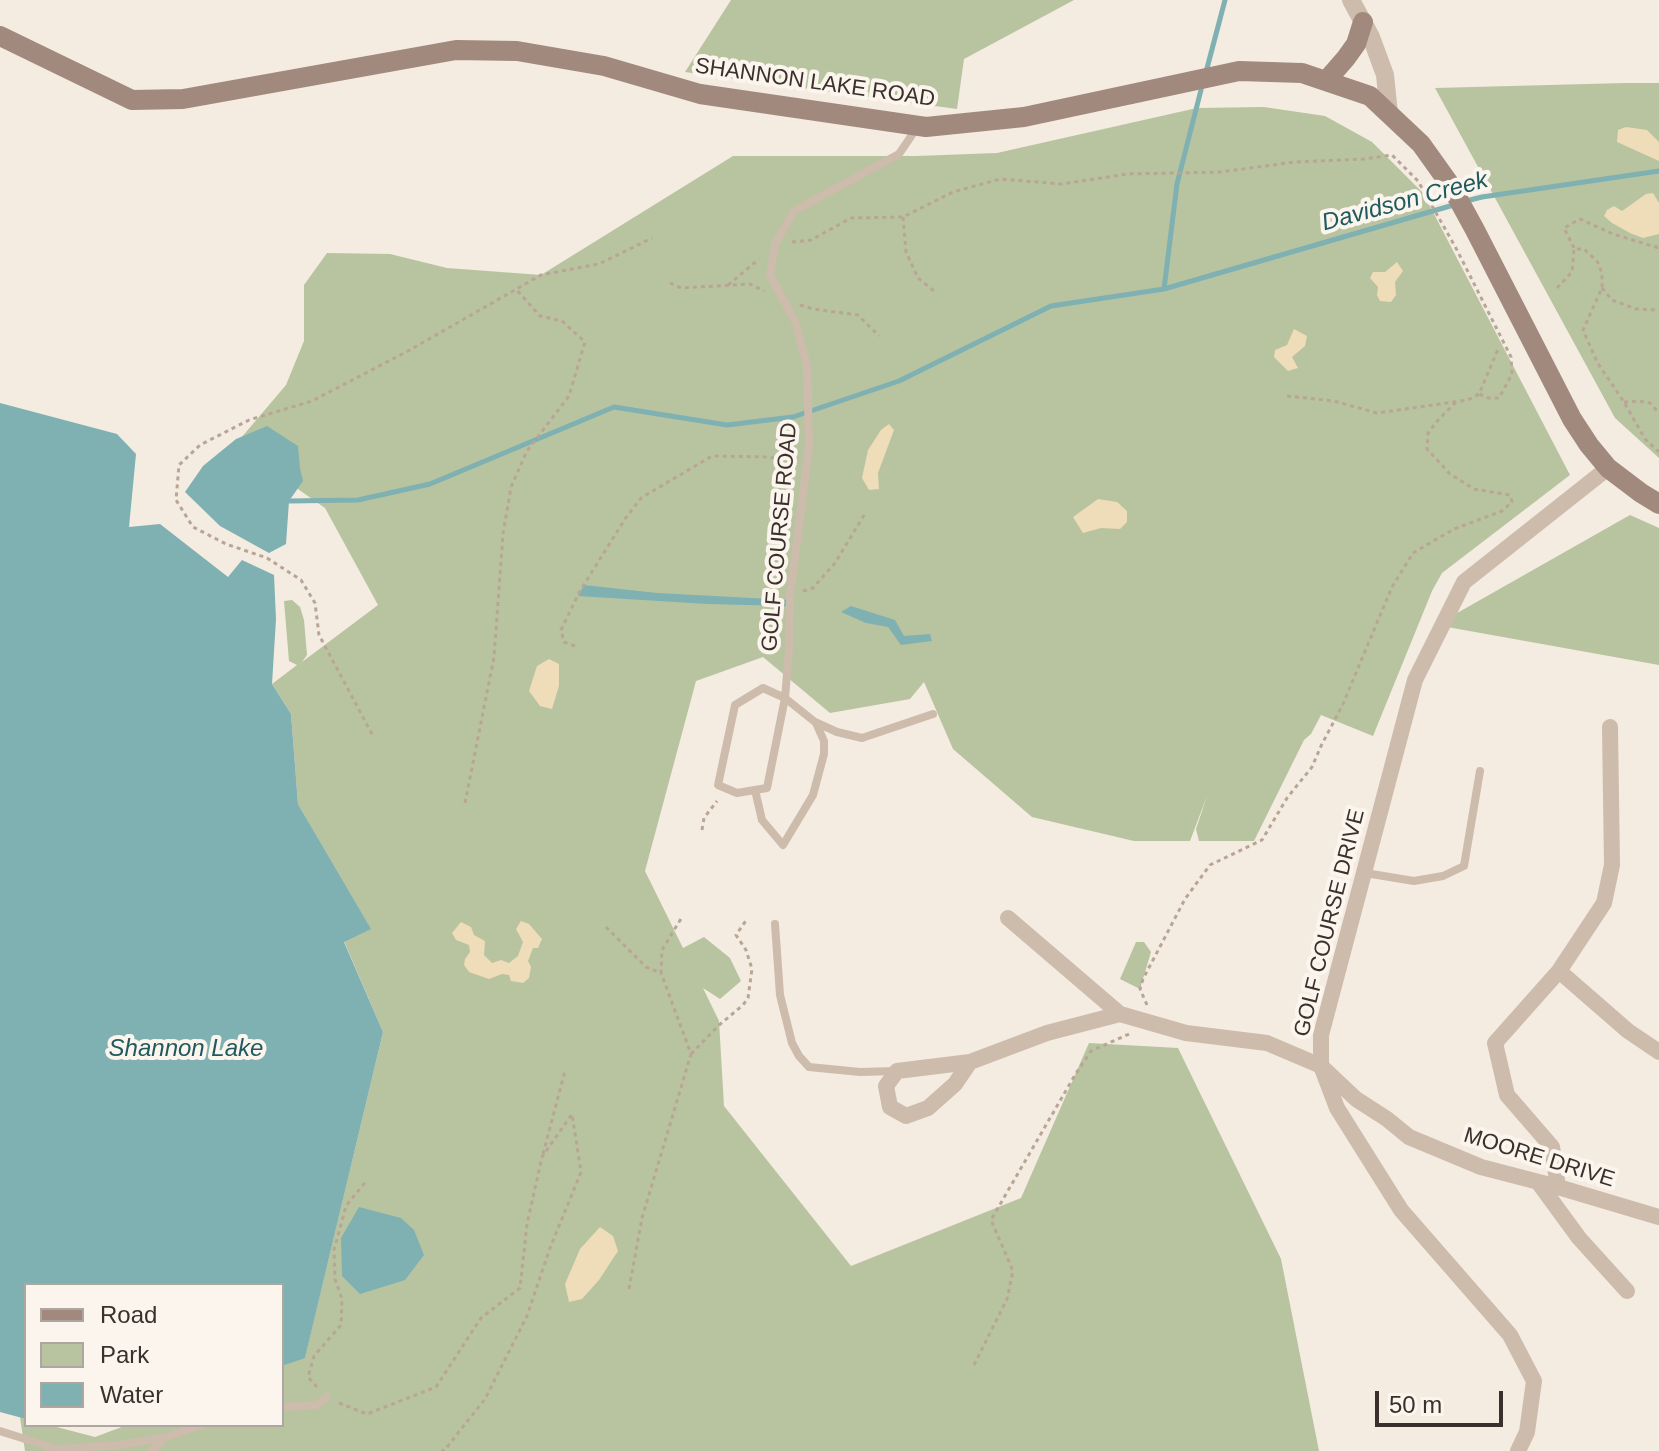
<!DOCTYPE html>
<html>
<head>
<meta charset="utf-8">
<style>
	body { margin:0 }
	#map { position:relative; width:1659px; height:1451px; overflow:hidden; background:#f4ebe1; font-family:Arial,sans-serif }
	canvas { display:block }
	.legend { position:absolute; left:24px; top:1283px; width:260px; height:144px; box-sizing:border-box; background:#fbf5ee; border:2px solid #aea6a0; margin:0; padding:10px 14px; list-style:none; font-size:24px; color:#3b302b }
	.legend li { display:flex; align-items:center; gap:16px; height:40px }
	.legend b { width:40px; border:2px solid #aea6a0 }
	.scale { position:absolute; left:1375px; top:1391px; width:128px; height:36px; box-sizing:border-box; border:4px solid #3b302b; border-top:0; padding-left:10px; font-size:24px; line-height:28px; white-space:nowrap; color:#3b302b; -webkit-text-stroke:6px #fbf5ee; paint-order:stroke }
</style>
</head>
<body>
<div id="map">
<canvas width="1659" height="1451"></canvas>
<ul class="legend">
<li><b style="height:10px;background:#a18a7d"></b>Road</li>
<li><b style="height:22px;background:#b8c4a0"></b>Park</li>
<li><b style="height:22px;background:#7fb0b2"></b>Water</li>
</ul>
<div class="scale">50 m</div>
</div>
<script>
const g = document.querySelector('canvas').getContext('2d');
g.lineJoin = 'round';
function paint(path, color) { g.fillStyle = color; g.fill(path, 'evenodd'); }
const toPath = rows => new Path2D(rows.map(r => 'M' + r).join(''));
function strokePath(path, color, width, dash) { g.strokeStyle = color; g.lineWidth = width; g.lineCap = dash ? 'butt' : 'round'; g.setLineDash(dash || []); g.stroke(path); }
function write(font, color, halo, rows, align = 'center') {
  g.font = font + ' Arial,sans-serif'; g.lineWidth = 8; g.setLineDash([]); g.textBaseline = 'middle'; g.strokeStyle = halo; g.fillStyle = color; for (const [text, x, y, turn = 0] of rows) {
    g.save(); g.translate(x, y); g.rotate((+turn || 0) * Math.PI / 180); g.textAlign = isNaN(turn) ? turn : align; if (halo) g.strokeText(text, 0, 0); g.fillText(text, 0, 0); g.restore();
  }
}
paint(toPath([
	[731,0,1074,0,964,59,957,109,685,72],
	[1625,83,1659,83,1659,458,1615,418,1435,88],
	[1264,107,1325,116,1372,142,1423,193,1570,475,1442,573,1432,591,1373,736,1321,715,1311,734,1304,740,1254,841,1199,841,1196,829,1207,796,1190,841,1134,841,1032,817,953,749,924,682,910,699,830,713,763,657,696,681,645,871,683,948,704,937,730,958,741,981,720,999,703,988,719,1021,724,1106,851,1266,1021,1198,1089,1043,1178,1048,1281,1259,1319,1451,25,1451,20,1417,26,1419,26,1425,49,1425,95,1437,127,1425,282,1425,282,1366,305,1357,383,1032,344,941,370,928,298,804,291,714,272,684,297,665,289,661,284,601,292,600,300,607,304,620,307,655,302,662,378,605,325,508,235,445,286,385,304,341,304,285,327,253,390,254,447,268,541,275,733,156,916,156,997,153,1197,108],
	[1630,515,1659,528,1659,665,1436,625],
	[1136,942,1144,942,1151,952,1140,989,1120,979]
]), '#b8c4a0');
paint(toPath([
	[1626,127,1647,130,1659,142,1659,161,1617,142,1618,130],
	[1653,193,1659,203,1659,234,1643,238,1630,233,1612,223,1604,216,1607,210,1614,206,1622,211,1646,194],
	[1397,262,1403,271,1395,282,1396,295,1391,302,1380,301,1377,295,1378,287,1370,278,1373,272,1385,272],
	[1294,329,1307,336,1305,346,1292,357,1298,368,1288,371,1274,357,1275,350,1287,345],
	[889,424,894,430,878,473,879,489,869,490,862,478,868,450,881,430],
	[1098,499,1117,502,1127,511,1127,522,1120,529,1101,528,1083,533,1073,517],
	[549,659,559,664,559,686,552,709,540,706,529,691,537,666],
	[521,921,529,924,542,939,538,948,533,948,528,961,531,967,529,978,523,983,511,981,509,975,502,974,489,979,469,972,464,965,465,959,470,952,469,945,456,940,452,933,461,922,471,927,474,935,485,941,484,955,492,963,501,960,509,963,518,956,523,942,516,929],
	[600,1227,613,1236,618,1251,599,1280,582,1299,569,1302,565,1284,580,1249]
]), '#efdcb8');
paint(toPath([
	[0,403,117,434,136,454,129,527,160,524,228,577,242,560,274,575,276,619,272,684,291,714,298,804,371,929,344,942,383,1032,305,1358,282,1366,282,1285,26,1285,26,1419,0,1412],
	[267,426,298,446,300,468,303,481,289,501,286,544,269,553,220,526,185,492,203,466,236,439],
	[584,585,657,593,790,600,789,606,707,604,578,596],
	[851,606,895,620,904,636,930,634,932,641,901,645,888,627,866,623,841,612],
	[359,1207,401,1218,414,1230,424,1255,405,1280,360,1294,342,1276,341,1238]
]), '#7fb0b2');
strokePath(toPath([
	[1206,72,1225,0],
	[1466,201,1482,197,1659,171],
	[1164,289,1177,184,1202,86],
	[289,501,358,500,430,484,614,407,727,425,793,417,899,381,1051,306,1164,289,1457,204]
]), '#7fb0b2', 5);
strokePath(toPath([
	[903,217,906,252,918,278,934,291],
	[792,242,811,240,851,218,903,217,953,192,1000,179,1062,184,1127,174,1220,172,1295,162,1364,159,1392,155,1418,181,1457,250,1511,357,1512,374,1499,398,1488,398,1479,394],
	[1574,248,1564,228,1580,219,1613,234,1659,248],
	[670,283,681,288,750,284,764,291],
	[728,285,759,259],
	[1557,288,1572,272,1574,249,1584,249,1597,261,1602,273,1602,288,1583,330,1597,362,1624,402,1645,439,1659,452],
	[1602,288,1612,300,1636,309,1659,310],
	[800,305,813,309,858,315,879,336],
	[1287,396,1334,401,1377,413,1468,400,1479,394,1499,347],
	[1624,402,1639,401,1650,403,1659,413],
	[803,591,813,588,835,563,866,512],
	[575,646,564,642,561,630,580,591,625,519,641,498,712,456,770,457,793,466],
	[372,734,319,635,315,603,301,580,267,558,226,544,193,527,176,500,179,465,200,445,249,420,312,401,408,351,541,275,599,264,652,238],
	[465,803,494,657,503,534,511,487,527,451,569,396,585,342,562,321,540,316,516,289],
	[702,830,704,818,717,801],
	[606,927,646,967,661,973,662,950,682,917],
	[1147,1005,1140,989,1143,979,1185,899,1210,865,1262,840,1287,798,1312,767,1321,746,1343,704,1392,587,1413,553,1454,529,1502,511,1512,502,1510,495,1474,489,1450,474,1427,449,1428,433,1438,420,1456,402],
	[691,1054,718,1026,743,1005,748,998,752,969,746,950,736,935,747,919],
	[543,1154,565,1071],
	[629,1289,642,1218,691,1054,661,973],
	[974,1365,1007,1299,1013,1271,991,1220,1075,1075,1091,1051,1129,1034],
	[317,1387,308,1377,314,1356,341,1325,342,1299,335,1279,334,1250,346,1206,367,1180],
	[339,1403,367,1414,436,1387,481,1318,520,1288,527,1224,542,1157,572,1114,581,1172,550,1248,527,1316,485,1399,447,1447,442,1451]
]), '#b9a596', 3, [4, 4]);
strokePath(toPath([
	[918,126,899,154,794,211,775,244,770,275,795,321,807,365,808,400,809,448,790,595,789,650,785,698,767,788,737,793,718,785,735,705,763,688,785,698,815,722,837,732,862,738,933,714],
	[755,790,762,820,783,845,813,795,824,754,824,741,816,723],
	[1365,873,1414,881,1443,876,1464,866,1480,771],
	[775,924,780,995,792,1043,799,1056,809,1067,860,1072,897,1071],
	[282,1407,317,1405,327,1397],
	[0,1431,57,1449,119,1445,166,1437,202,1425],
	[151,1451,165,1438]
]), '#cdbbac', 8);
strokePath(toPath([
	[1008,918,1120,1014],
	[1559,971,1628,1031,1659,1052],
	[970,1062,955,1084,928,1108,906,1116,890,1107,886,1086,897,1071,970,1062,1047,1033,1120,1014,1186,1033,1267,1043,1321,1066,1356,1099,1387,1119,1409,1137,1481,1167,1558,1187,1659,1217],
	[1538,1182,1579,1238,1627,1291],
	[1558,1187,1552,1147,1507,1095,1495,1043,1559,971,1604,903,1612,865,1610,727],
	[1518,1451,1527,1432,1534,1381,1510,1335,1401,1210,1337,1108,1321,1066,1321,1035,1415,680,1464,582,1608,468]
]), '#cdbbac', 16);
strokePath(toPath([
	[1351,0,1371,37,1385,75,1389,114]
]), '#cdbbac', 18);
strokePath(toPath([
	[0,36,132,100,183,99,456,50,517,51,604,66,700,94,926,127,1024,117,1239,71,1302,73,1370,96,1421,144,1451,186,1475,230,1572,419,1589,445,1608,468,1641,493,1659,504],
	[1326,81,1346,58,1356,44,1363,22]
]), '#a18a7d', 20);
write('22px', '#3b302b', '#fbf5ee', [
	["SHANNON LAKE ROAD",815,83,8],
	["GOLF COURSE ROAD",780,537,-85],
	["GOLF COURSE DRIVE",1330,923,-76],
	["MOORE DRIVE",1539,1158,17]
]);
write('italic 24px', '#1f5a5e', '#fbf5ee', [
	["Davidson Creek",1405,202,-15],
	["Shannon Lake",186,1049]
]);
</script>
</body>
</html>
